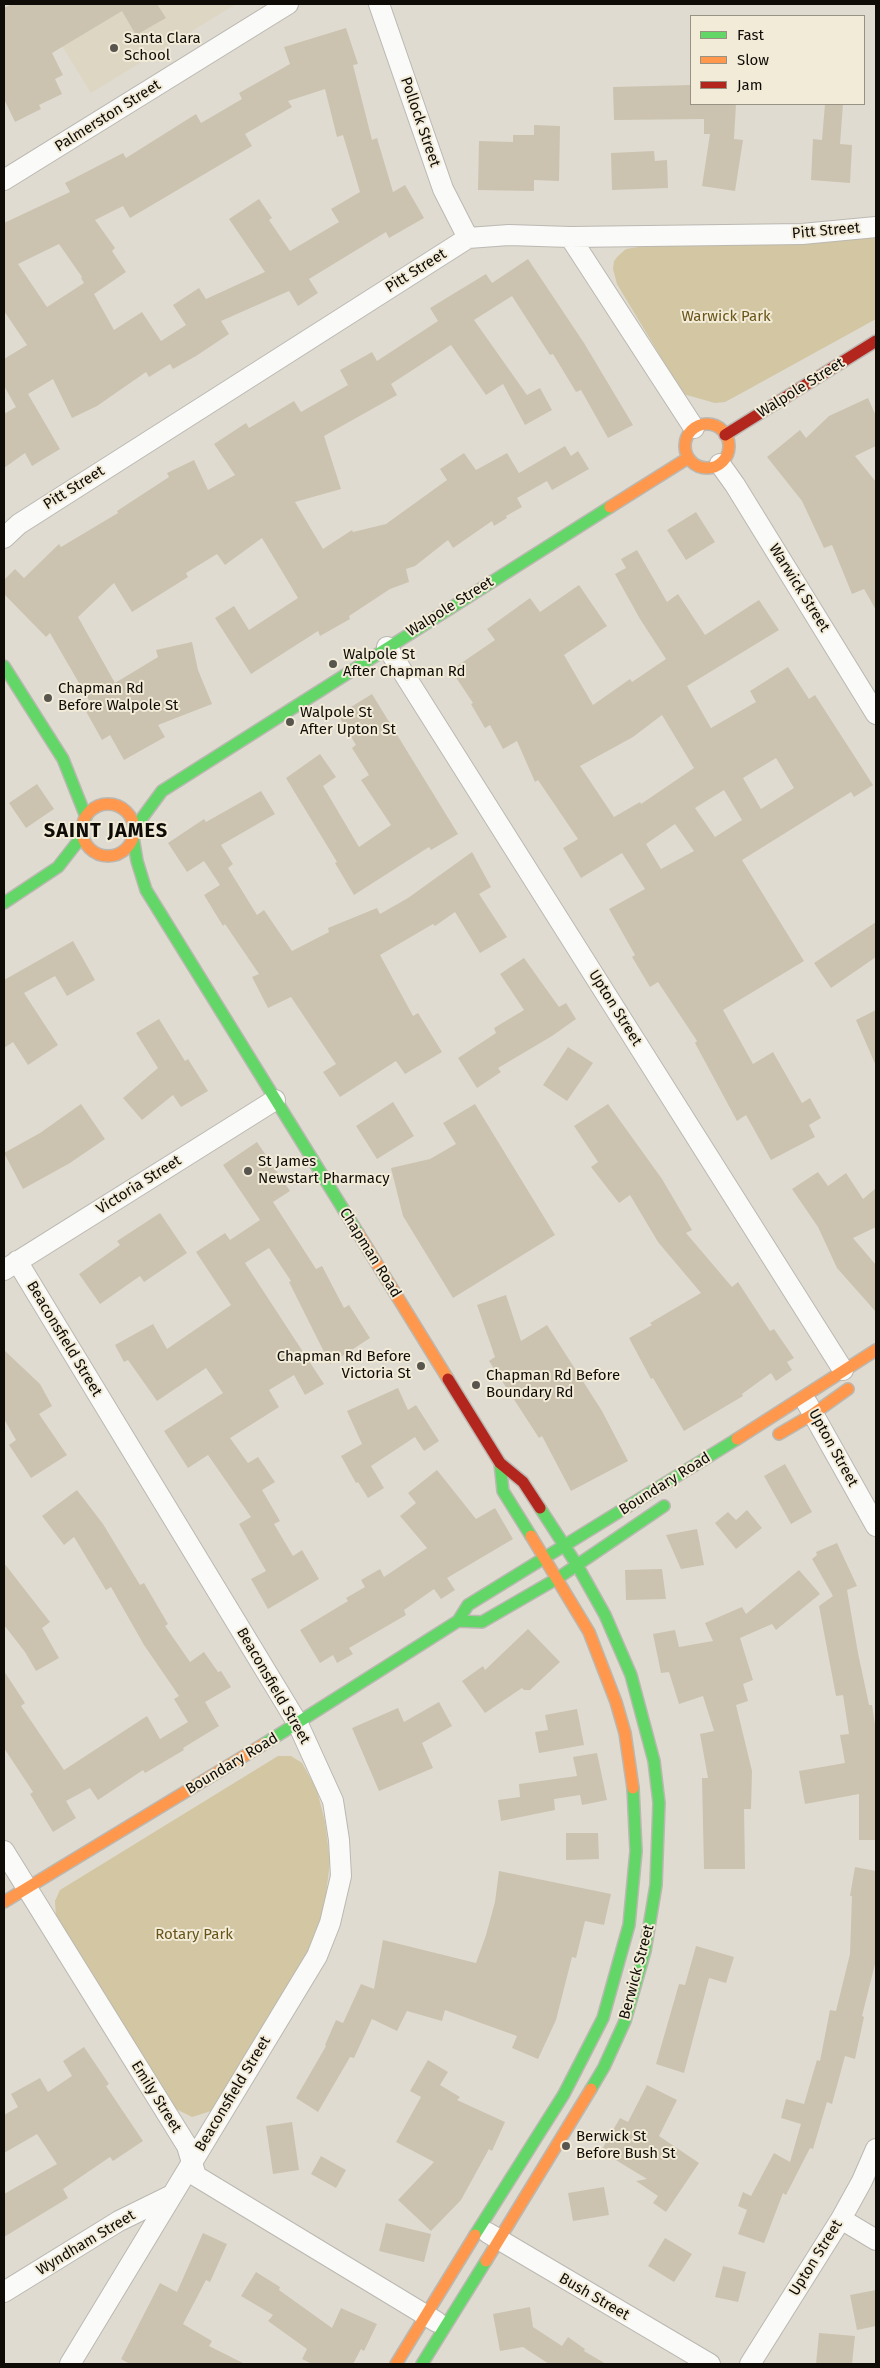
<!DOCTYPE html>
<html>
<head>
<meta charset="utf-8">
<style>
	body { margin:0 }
	#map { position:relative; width:880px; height:2368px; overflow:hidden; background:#dfdbd1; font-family:"Fira Sans",sans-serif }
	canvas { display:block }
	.frame { position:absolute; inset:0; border:5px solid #0f0c07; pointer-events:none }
	.legend { position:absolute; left:690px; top:15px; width:175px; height:90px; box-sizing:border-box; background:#f2ebd8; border:1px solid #979284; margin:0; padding:6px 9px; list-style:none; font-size:15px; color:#0f0c07 }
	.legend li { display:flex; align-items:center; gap:10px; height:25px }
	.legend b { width:25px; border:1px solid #979284 }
</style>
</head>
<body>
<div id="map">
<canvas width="880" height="2368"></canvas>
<div class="frame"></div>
<ul class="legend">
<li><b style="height:6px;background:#63d668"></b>Fast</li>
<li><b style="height:6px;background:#ff974d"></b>Slow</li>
<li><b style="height:6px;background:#b3261e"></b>Jam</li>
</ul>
</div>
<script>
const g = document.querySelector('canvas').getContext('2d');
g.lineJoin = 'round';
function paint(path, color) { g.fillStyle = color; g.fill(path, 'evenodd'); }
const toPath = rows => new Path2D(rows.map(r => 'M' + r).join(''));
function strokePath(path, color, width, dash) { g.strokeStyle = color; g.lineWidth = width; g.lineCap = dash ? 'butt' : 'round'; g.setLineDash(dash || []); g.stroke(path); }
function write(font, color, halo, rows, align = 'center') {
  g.font = font + ' "Fira Sans",sans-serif'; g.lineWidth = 4; g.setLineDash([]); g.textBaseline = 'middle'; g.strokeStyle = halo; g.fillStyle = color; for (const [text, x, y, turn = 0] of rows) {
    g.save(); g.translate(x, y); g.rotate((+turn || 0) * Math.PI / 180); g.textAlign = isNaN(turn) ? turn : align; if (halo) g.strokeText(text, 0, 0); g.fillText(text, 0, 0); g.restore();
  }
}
paint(toPath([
	[36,4,236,4,91,93]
]), '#ddd6c3');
paint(toPath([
	[876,235,876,319,738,395,725,402,715,403,683,394,617,284,613,269,614,261,618,256,626,249,638,247],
	[278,1756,291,1756,302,1763,317,1790,325,1822,330,1861,325,1903,310,1952,293,1980,211,2111,192,2117,176,2109,56,1917,55,1901,60,1890]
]), '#d2c6a3');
paint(toPath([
	[12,4,157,4,166,18,136,35,122,11,52,53,63,75,55,79,62,94,39,105,41,109,15,122,4,99,4,8],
	[346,28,358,64,353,65,372,140,377,138,393,192,405,185,424,218,389,238,386,232,309,279,318,293,298,306,289,291,221,321,229,334,196,356,173,369,170,364,149,377,146,372,97,406,72,418,53,379,28,394,60,449,32,466,25,453,4,468,4,414,16,407,4,386,4,359,27,345,4,311,4,223,70,192,65,183,123,153,126,158,196,114,201,123,242,99,239,93,290,64,284,47],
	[325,89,337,137,343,135,360,192,331,209,339,222,290,251,269,220,272,218,259,199,229,219,265,272,206,299,199,288,173,305,186,325,161,341,142,312,114,330,94,294,126,272,112,251,115,248,95,220,123,206,130,218,252,146,245,134,292,107,288,101],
	[59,244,82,277,81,278,84,283,47,307,18,264],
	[691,85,691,104,736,104,734,139,743,140,735,191,702,186,710,134,704,134,704,119,614,120,613,87],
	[825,104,843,104,840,144,852,145,850,183,811,180,813,139,822,140],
	[534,125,560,126,559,181,534,180,534,191,478,190,479,141,513,142,513,135,534,135],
	[654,151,655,161,667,160,668,188,612,190,611,153],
	[528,259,584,343,633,425,608,438,581,390,576,392,553,354,550,355,512,296,474,320,527,395,540,388,552,410,525,425,503,384,486,395,451,345,391,384,397,395,324,436,341,489,295,502,323,549,352,530,353,532,386,524,447,480,440,469,464,453,476,470,507,453,519,473,565,446,571,456,578,451,589,469,552,490,547,481,517,498,522,507,506,516,507,518,494,526,492,521,453,548,448,540,415,566,406,569,409,582,390,589,349,616,350,619,320,636,318,631,251,674,215,618,234,606,249,630,298,598,262,538,225,565,217,554,186,573,188,577,132,612,114,583,78,617,115,683,158,657,156,650,192,642,198,670,212,704,158,725,165,737,124,760,110,735,102,740,83,706,90,702,50,633,46,637,4,594,4,580,15,569,24,578,59,544,61,547,118,513,117,511,169,477,167,473,194,460,208,490,235,475,214,444,246,423,249,428,294,401,301,412,348,385,340,370,372,352,377,361,438,321,430,308,486,274,492,283],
	[868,398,876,416,876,446,855,456,876,482,876,610,864,589,852,594,832,545,824,548,802,501,767,457,800,430,806,438,829,416],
	[696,512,715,542,686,560,667,530],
	[637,550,667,602,678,594,705,635,759,600,779,630,687,686,711,728,756,702,750,691,788,667,809,699,815,695,873,785,854,797,851,792,742,860,804,961,723,1010,753,1064,773,1052,802,1103,810,1098,821,1118,809,1125,815,1137,771,1160,746,1115,737,1121,695,1043,697,1041,658,982,650,987,632,957,635,955,609,909,645,889,622,853,581,878,563,848,578,839,538,780,535,782,517,741,503,749,490,725,485,728,471,704,473,703,451,670,495,640,487,629,530,598,540,612,579,585,607,626,564,655,593,705,630,679,632,682,666,659,640,619,615,574,626,568,621,559],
	[662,715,694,768,641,804,640,802,614,817,580,766,633,737],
	[776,758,794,788,761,809,743,778],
	[724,790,742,820,715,837,695,808],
	[675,824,694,851,661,869,646,844],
	[372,694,458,834,431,850,429,847,354,895,335,863,337,862,286,778,320,754,336,777,323,786,359,847,391,825,361,780,369,775,352,748,356,745,338,715],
	[37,784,54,809,26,828,9,803],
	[261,791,275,814,221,845,233,864,228,868,257,915,264,910,292,951,329,932,328,928,377,908,380,914,408,898,472,852,491,887,479,894,507,937,480,953,455,912,435,926,433,924,380,955,413,1016,418,1013,442,1052,405,1074,396,1061,340,1097,323,1072,336,1064,291,997,268,1008,252,977,259,974,225,924,223,926,204,895,220,885,204,861,187,872,168,843,204,819,206,822],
	[876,922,876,957,831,988,814,963],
	[73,941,95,980,67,996,55,976,24,993,58,1045,28,1065,13,1042,4,1048,4,980],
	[524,958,559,1007,566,1003,576,1019,552,1036,498,1068,501,1072,477,1088,458,1058,496,1033,494,1028,524,1010,500,974],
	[876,1010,876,1066,856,1020],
	[159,1019,185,1061,188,1059,208,1091,181,1107,173,1095,142,1120,123,1098,158,1068,136,1033],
	[568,1047,593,1063,567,1101,543,1085],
	[393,1102,414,1136,377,1159,356,1126],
	[81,1104,105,1139,70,1163,23,1189,4,1153,40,1133],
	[475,1104,555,1235,453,1298,403,1216,391,1168,430,1159,456,1144,443,1123],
	[608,1104,662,1179,692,1230,686,1233,732,1287,738,1282,770,1331,774,1329,794,1358,787,1362,792,1370,776,1381,771,1373,742,1394,743,1396,684,1431,653,1378,651,1379,629,1338,652,1325,650,1323,701,1293,658,1242,630,1195,619,1203,591,1167,598,1162,574,1126],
	[257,1142,290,1191,273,1202,316,1269,322,1266,344,1308,349,1305,370,1338,330,1364,289,1282,291,1281,269,1248,245,1263,324,1384,305,1395,294,1375,269,1390,279,1407,230,1438,248,1463,258,1457,275,1482,262,1490,280,1521,274,1524,293,1556,302,1550,319,1579,268,1609,251,1579,266,1571,239,1524,251,1517,208,1455,188,1468,164,1431,223,1393,206,1368,157,1401,128,1360,124,1362,115,1345,153,1324,167,1349,231,1305,196,1252,225,1233,230,1240,260,1220,223,1165],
	[818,1172,828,1186,846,1173,863,1199,876,1188,876,1227,853,1238,876,1265,876,1312,837,1268,818,1227,792,1189],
	[160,1213,187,1253,144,1282,140,1276,100,1304,79,1274,120,1245,117,1241],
	[506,1295,521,1341,547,1325,602,1411,628,1461,571,1491,542,1436,539,1438,489,1361,495,1357,477,1305],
	[4,1350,40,1384,52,1406,39,1414,67,1455,31,1478,9,1445,16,1440,4,1419],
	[398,1388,408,1410,416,1405,439,1441,424,1451,415,1437,371,1466,384,1488,368,1498,358,1482,356,1483,341,1456,362,1444,347,1411],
	[785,1464,812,1512,791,1524,764,1476],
	[437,1470,476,1519,495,1508,513,1539,447,1578,455,1590,441,1599,434,1589,404,1610,406,1615,349,1648,353,1654,337,1663,333,1655,320,1663,300,1630,348,1601,346,1598,365,1587,361,1580,380,1569,384,1577,427,1548,400,1516,416,1503,408,1493],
	[77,1490,103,1524,140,1585,144,1583,168,1624,165,1626,190,1662,204,1652,218,1672,221,1671,231,1687,205,1702,219,1726,183,1748,184,1750,145,1773,143,1770,98,1800,90,1788,66,1801,76,1818,53,1832,30,1794,33,1792,4,1748,4,1671,25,1703,21,1706,64,1770,147,1716,160,1739,188,1722,174,1699,179,1696,144,1645,111,1587,106,1590,74,1537,64,1545,42,1516],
	[747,1510,762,1528,736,1549,715,1523,728,1512,736,1520],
	[697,1529,704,1565,681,1569,666,1535],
	[837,1543,857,1586,847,1590,858,1653,869,1705,872,1705,876,1731,876,1840,859,1840,859,1794,805,1804,799,1771,845,1763,840,1735,849,1734,843,1695,836,1696,819,1606,833,1596,812,1559,817,1555,816,1552],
	[4,1563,50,1622,42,1628,59,1658,36,1671,25,1652,4,1625],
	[662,1569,666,1599,626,1600,625,1570],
	[799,1570,820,1594,776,1630,772,1624,740,1638,753,1680,743,1684,748,1701,736,1705,752,1771,751,1809,744,1809,745,1869,704,1869,702,1778,708,1778,700,1734,714,1731,703,1696,679,1704,669,1672,661,1673,653,1634,675,1630,679,1647,713,1641,705,1623,742,1607,746,1614],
	[528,1629,560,1662,530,1690,524,1690,522,1688,485,1713,462,1681,483,1666,485,1670],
	[439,1702,452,1726,422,1743,433,1768,379,1791,352,1728,398,1708,404,1722],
	[577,1709,584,1745,539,1753,535,1732,548,1730,545,1715],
	[597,1753,607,1800,582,1805,580,1795,554,1799,555,1810,501,1821,498,1800,520,1797,519,1784,577,1776,573,1757],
	[566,1833,598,1833,599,1859,566,1860],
	[855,1867,876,1871,876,1960,862,2016,864,2017,855,2059,845,2056,832,2104,827,2102,813,2149,810,2148,786,2195,783,2193,764,2243,738,2234,747,2210,738,2206,743,2192,751,2196,774,2153,790,2162,801,2124,781,2118,786,2099,804,2104,817,2060,820,2061,830,2010,836,2011,850,1954,852,1896,850,1896],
	[499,1871,611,1894,604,1925,585,1921,576,1958,572,1957,556,2020,538,2059,512,2048,517,2036,445,2010,442,2021,407,2011,397,2031,372,2019,354,2058,350,2057,318,2112,296,2098,326,2046,325,2045,336,2020,343,2023,361,1984,374,1989,383,1940,476,1963,486,1935,495,1902],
	[696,1946,734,1957,726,1983,709,1978,684,2073,656,2064,679,1984,685,1985],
	[84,2047,109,2084,106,2086,143,2141,113,2161,110,2157,63,2189,68,2198,4,2237,4,2194,57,2164,37,2134,4,2153,4,2115,18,2107,11,2094,40,2078,48,2092,72,2076,63,2061],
	[428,2060,448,2072,440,2085,460,2097,457,2100,505,2122,492,2151,489,2149,461,2200,431,2231,398,2200,434,2162,396,2142,421,2097,410,2091],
	[647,2085,677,2100,659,2136,699,2163,666,2212,653,2203,658,2196,636,2181,647,2179,601,2151,620,2118,628,2122],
	[292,2122,299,2170,273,2174,266,2126],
	[321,2156,346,2170,336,2188,311,2174],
	[604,2187,609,2215,573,2221,568,2193],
	[386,2223,431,2234,424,2262,379,2251],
	[203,2233,227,2244,210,2282,206,2280,183,2324,212,2341,209,2346,245,2364,130,2364,121,2359,160,2283,177,2292],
	[665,2238,692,2254,674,2282,648,2266],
	[723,2266,746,2272,738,2302,715,2297],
	[256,2272,280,2287,279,2290,332,2328,341,2308,377,2324,364,2351,361,2349,353,2364,312,2364,302,2359,307,2349,268,2321,273,2315,241,2296],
	[876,2290,876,2326,857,2330,850,2295],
	[530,2307,533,2327,562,2346,568,2337,585,2349,584,2351,606,2364,549,2364,523,2347,500,2351,493,2314],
	[819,2333,855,2336,852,2364,816,2364]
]), '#cbc3af');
const street = toPath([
	[379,4,443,189,468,238],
	[4,180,288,4],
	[570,237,694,428],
	[720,464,735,485,876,714],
	[4,538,19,524,468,238,509,235,570,237,802,234,876,227],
	[387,647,843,1370],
	[17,1261,298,1724,333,1801,339,1840,341,1876,330,1923,317,1956,70,2364],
	[4,1270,275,1100],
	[807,1403,876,1526],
	[4,1851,187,2146,196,2176,437,2322],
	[841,2219,876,2240],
	[488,2233,710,2364],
	[4,2292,119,2221,170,2196],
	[750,2364,841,2219,862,2181,876,2149]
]);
const fast = toPath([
	[4,666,63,759,86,817],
	[134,829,162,791,610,507],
	[133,837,137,861,146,890,358,1233],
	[4,903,58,867,83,835],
	[500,1463,503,1491,531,1536],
	[540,1508,577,1565,605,1615,631,1675,654,1761,659,1803,656,1885,645,1951,625,2021,604,2067,591,2089],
	[458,1621,482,1622,558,1578,664,1506],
	[264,1744,458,1621,468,1605,737,1439],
	[475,2235,564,2094,603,2018,629,1925,636,1851,633,1788],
	[422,2364,486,2261]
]);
const slow = toPath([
	'685 446a22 22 0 1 1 44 0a22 22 0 1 1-44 0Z',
	[610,507,688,458],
	'82 830a26 26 0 1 1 52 0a26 26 0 1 1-52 0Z',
	[358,1233,448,1379],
	[779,1434,813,1414,848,1389],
	[737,1439,876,1350],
	[531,1536,589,1632,616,1702,625,1733,633,1788],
	[4,1902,264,1744],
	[486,2261,591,2089],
	[396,2364,475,2235]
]);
const jam = toPath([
	[725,435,876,341],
	[448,1379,500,1463,523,1482,540,1508]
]);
strokePath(street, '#bbb8b1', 22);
strokePath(fast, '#bbb8b1', 14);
strokePath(slow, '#bbb8b1', 14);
strokePath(jam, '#bbb8b1', 14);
strokePath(street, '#fafaf8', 20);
strokePath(fast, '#63d668', 11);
strokePath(slow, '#ff974d', 11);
strokePath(jam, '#b3261e', 11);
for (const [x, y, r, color] of [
	[114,48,5,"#58544e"],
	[333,664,5,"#58544e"],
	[48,698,5,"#58544e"],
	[290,722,5,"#58544e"],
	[248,1171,5,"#58544e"],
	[421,1366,5,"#58544e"],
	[476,1385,5,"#58544e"],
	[566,2146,5,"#58544e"]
]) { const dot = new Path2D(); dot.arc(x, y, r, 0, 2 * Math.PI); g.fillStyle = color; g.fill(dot); strokePath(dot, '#f2ebd8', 2); }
write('15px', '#0f0c07', '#f2ebd8', [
	["Santa Clara",124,39],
	["School",124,56],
	["Walpole St",343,655],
	["After Chapman Rd",343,672],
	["Chapman Rd",58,689],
	["Before Walpole St",58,706],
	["Walpole St",300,713],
	["After Upton St",300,730],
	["St James",258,1162],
	["Newstart Pharmacy",258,1179],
	["Chapman Rd Before",411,1357,"right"],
	["Victoria St",411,1374,"right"],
	["Chapman Rd Before",486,1376],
	["Boundary Rd",486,1393],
	["Berwick St",576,2137],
	["Before Bush St",576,2154]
], 'left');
write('15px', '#0f0c07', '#f2ebd8', [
	["Palmerston Street",108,116,-32],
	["Pollock Street",420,122,71],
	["Pitt Street",826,231,-5],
	["Pitt Street",416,271,-32],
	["Walpole Street",801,388,-32],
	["Pitt Street",74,488,-32],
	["Warwick Street",799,588,58],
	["Walpole Street",450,607,-32],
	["Upton Street",615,1008,58],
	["Victoria Street",139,1185,-32],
	["Chapman Road",370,1253,58],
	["Beaconsfield Street",64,1339,59],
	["Upton Street",833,1448,61],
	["Boundary Road",665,1484,-32],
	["Beaconsfield Street",273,1686,60],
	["Boundary Road",232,1764,-31],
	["Berwick Street",637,1972,-75],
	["Beaconsfield Street",233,2094,-59],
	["Emily Street",156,2097,58],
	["Wyndham Street",86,2243,-31],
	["Upton Street",816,2258,-58],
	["Bush Street",594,2297,30]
]);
write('15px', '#695519', '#f2ebd8', [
	["Warwick Park",726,317],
	["Rotary Park",194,1935]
]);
g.letterSpacing = '1px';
write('bold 20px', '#0f0c07', '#f2ebd8', [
	["SAINT JAMES",106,831]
]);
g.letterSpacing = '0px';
</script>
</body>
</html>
